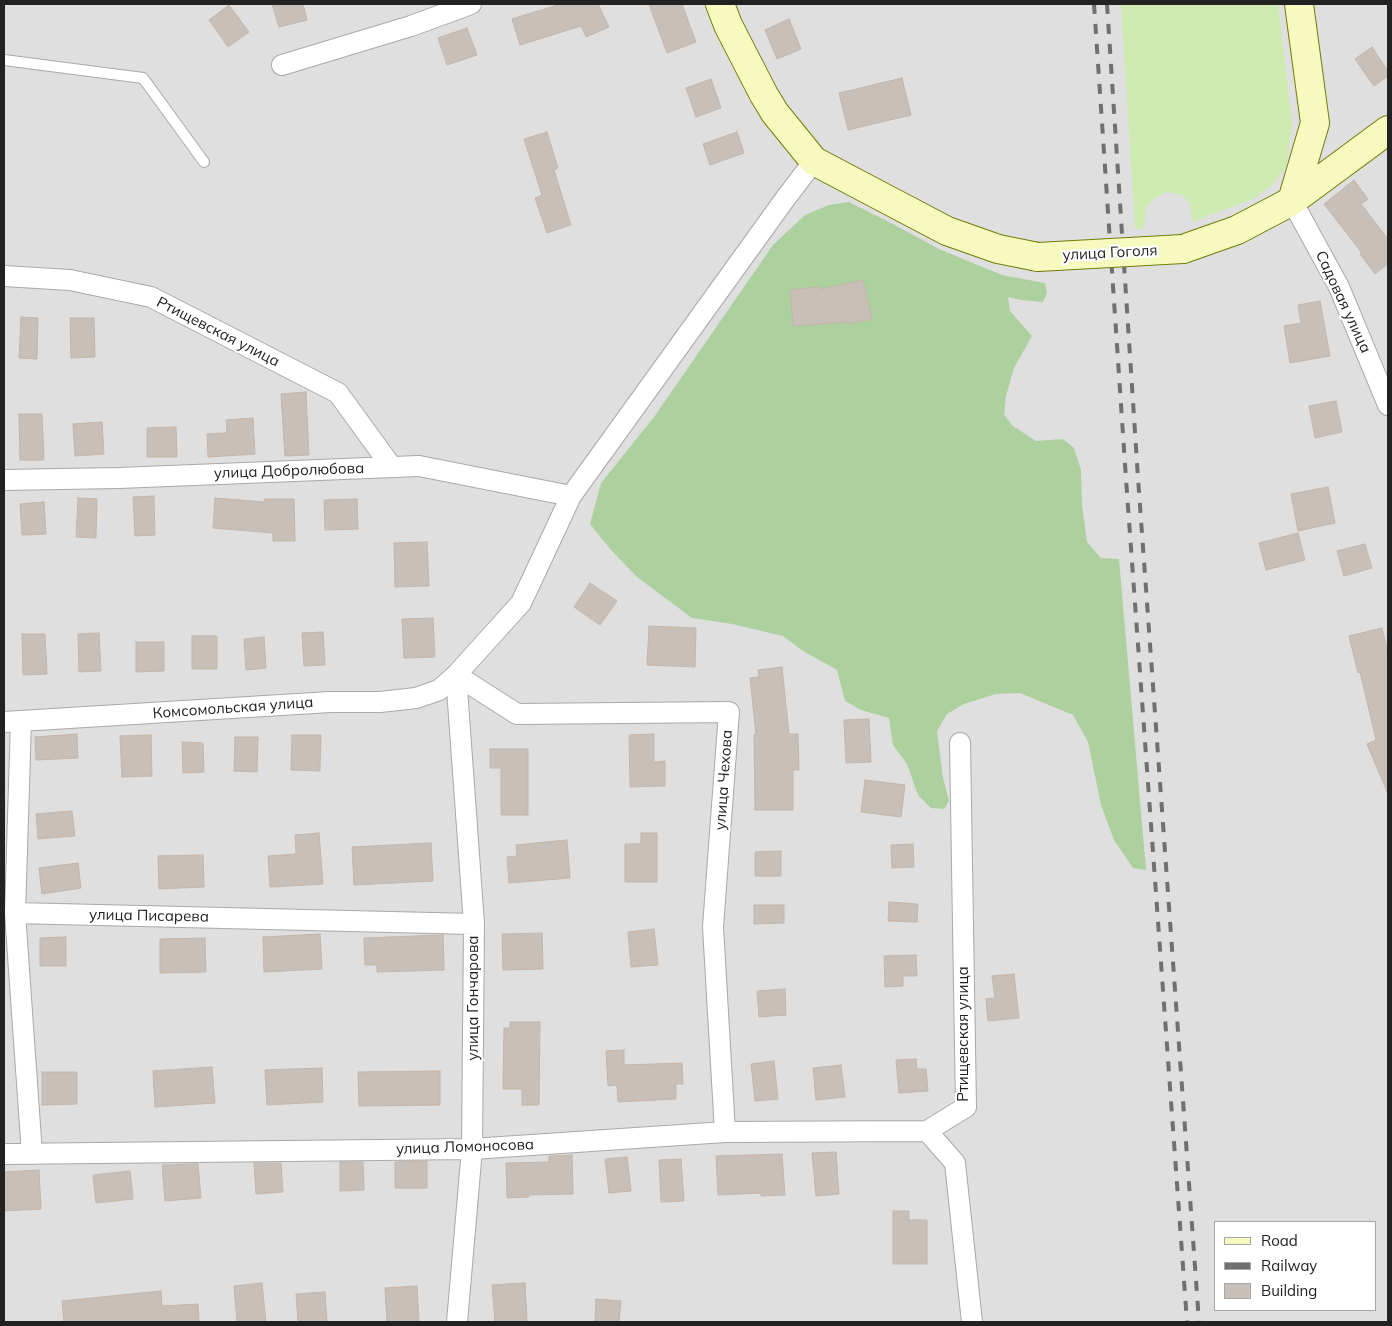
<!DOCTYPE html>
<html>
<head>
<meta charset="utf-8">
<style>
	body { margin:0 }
	#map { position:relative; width:1392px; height:1326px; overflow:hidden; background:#f2efe9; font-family:Mulish,sans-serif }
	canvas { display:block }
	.frame { position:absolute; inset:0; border:5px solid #222; pointer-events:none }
	.legend { position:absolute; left:1214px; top:1221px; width:162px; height:90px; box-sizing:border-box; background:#fff; border:1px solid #a7a7a7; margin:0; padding:6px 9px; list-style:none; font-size:15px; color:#222 }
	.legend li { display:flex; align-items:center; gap:10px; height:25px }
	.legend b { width:25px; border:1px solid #a7a7a7 }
</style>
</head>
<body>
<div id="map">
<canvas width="1392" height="1326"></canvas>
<div class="frame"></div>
<ul class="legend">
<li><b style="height:6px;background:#f7fabf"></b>Road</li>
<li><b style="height:6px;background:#707070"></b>Railway</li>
<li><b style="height:14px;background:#c7bfb8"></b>Building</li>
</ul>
</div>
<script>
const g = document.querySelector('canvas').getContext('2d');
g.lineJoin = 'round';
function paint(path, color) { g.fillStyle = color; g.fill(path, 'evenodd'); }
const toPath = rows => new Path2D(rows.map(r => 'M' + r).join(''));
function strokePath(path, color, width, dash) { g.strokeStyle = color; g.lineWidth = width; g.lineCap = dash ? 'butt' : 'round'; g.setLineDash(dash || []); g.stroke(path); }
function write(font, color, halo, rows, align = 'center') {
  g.font = font + ' Mulish,sans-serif'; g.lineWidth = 4.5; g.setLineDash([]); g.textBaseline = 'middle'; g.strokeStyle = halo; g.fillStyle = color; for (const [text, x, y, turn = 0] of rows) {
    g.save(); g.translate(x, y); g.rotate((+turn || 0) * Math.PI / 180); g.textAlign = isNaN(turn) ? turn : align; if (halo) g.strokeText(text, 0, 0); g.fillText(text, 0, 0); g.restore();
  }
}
paint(toPath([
	[4,4,1388,4,1388,1322,4,1322],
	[1216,1222,1376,1222,1376,1310,1216,1310]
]), '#e0dfdf');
paint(toPath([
	[1121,4,1278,4,1292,123,1286,167,1271,186,1253,199,1192,222,1190,204,1182,195,1167,192,1156,197,1146,207,1144,229,1135,228]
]), '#cdebb0');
paint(toPath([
	[849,202,893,224,939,249,1002,275,1045,283,1047,293,1043,302,1021,300,1008,297,1010,311,1032,336,1014,368,1006,396,1004,415,1013,426,1036,441,1063,439,1074,448,1081,470,1082,505,1087,542,1101,558,1119,559,1146,870,1133,868,1114,840,1101,805,1088,742,1073,715,1020,693,996,694,964,704,947,714,937,731,943,778,949,801,944,809,931,808,918,795,907,764,893,745,889,718,861,710,845,701,837,670,803,651,783,636,732,624,692,618,637,577,611,550,590,524,601,483,654,417,773,245,805,215,829,205]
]), '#add19e');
const building = toPath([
	[272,4,303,4,307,20,279,27,272,4],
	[561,4,598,4,609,27,586,37,581,26,520,45,512,19,561,4],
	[649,4,682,4,696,42,667,53,649,4],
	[229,5,249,32,228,47,209,20,229,5],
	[789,19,801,49,777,59,765,30,789,19],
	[467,28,477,55,447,65,438,38,467,28],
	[1372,47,1388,71,1388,76,1374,86,1355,59,1372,47],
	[902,78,911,115,848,130,839,93,902,78],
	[711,79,721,108,696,117,686,88,711,79],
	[547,132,558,168,554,170,571,225,547,233,535,198,542,195,524,139,547,132],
	[737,132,744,153,710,165,703,144,737,132],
	[1354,180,1368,199,1361,204,1388,239,1388,264,1375,274,1360,254,1362,253,1324,204,1354,180],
	[863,280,872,319,847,324,847,322,793,326,790,290,820,287,821,289,863,280],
	[1320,301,1330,356,1290,363,1284,326,1301,323,1298,305,1320,301],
	[21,317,38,318,37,359,19,358,21,317],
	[70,318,94,318,95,357,71,358,70,318],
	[306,392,309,455,285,456,281,394,306,392],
	[1336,401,1342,432,1315,438,1309,406,1336,401],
	[19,414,42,414,44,460,20,460,19,414],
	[253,418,255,454,208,457,207,434,227,433,226,420,253,418],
	[102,422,104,454,75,456,73,424,102,422],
	[176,427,177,457,147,457,147,428,176,427],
	[1328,487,1335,523,1298,531,1291,494,1328,487],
	[154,496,155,535,135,536,133,497,154,496],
	[78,498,97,499,96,538,76,537,78,498],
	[215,498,265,502,264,499,294,499,295,541,273,541,273,533,213,528,215,498],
	[357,499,358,529,325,530,324,500,357,499],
	[44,502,46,534,22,535,20,504,44,502],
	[1298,533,1305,560,1266,570,1259,543,1298,533],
	[427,542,429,586,395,587,394,543,427,542],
	[1365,544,1372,568,1344,576,1337,551,1365,544],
	[590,583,617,601,600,625,574,607,590,583],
	[433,618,435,657,404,658,402,619,433,618],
	[649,626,696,628,695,667,647,665,649,626],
	[1382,628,1388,652,1388,794,1367,744,1376,740,1360,672,1358,673,1349,636,1382,628],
	[323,632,325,665,304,666,302,633,323,632],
	[99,633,101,671,79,672,78,634,99,633],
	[22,634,45,634,47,674,23,675,22,634],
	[192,636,217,636,217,669,192,669,192,636],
	[264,637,266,668,246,670,244,639,264,637],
	[136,642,164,642,164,671,136,672,136,642],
	[782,667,789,734,798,734,799,770,793,770,793,810,755,810,754,735,756,735,750,678,759,677,758,670,782,667],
	[869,719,871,762,846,763,844,720,869,719],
	[77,734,78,758,36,760,35,737,77,734],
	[654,734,654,762,665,761,665,786,630,787,629,735,654,734],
	[151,735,152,776,122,777,120,736,151,735],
	[292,735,321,735,320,771,291,770,292,735],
	[235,737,258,737,257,772,234,771,235,737],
	[182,742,203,743,204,772,183,773,182,742],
	[490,749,528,749,528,815,501,815,501,768,490,768,490,749],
	[865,780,905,785,901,817,861,812,865,780],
	[72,811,75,836,38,839,36,814,72,811],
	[319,833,323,884,270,887,268,856,296,854,295,835,319,833],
	[641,833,657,833,657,882,625,882,625,844,641,844,641,833],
	[567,840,570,878,509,883,507,857,517,856,516,845,567,840],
	[431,843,433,881,354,885,352,847,431,843],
	[913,844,914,867,892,868,891,845,913,844],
	[781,851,781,876,755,876,755,852,781,851],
	[203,855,204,887,159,889,158,856,203,855],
	[78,863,81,888,42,894,39,868,78,863],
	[889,902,918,904,917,922,888,921,889,902],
	[754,905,784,905,784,923,754,924,754,905],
	[654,929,658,965,631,967,628,932,654,929],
	[542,933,543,969,503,970,502,934,542,933],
	[320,934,322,969,264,972,263,937,320,934],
	[443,935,444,970,377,972,377,965,365,965,364,938,443,935],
	[66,937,66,966,40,966,40,938,66,937],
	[205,938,206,972,160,973,160,939,205,938],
	[916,955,917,976,903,976,903,986,885,987,884,956,916,955],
	[1014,974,1019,1018,988,1021,986,999,995,998,992,976,1014,974],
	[785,989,786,1015,759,1017,757,991,785,989],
	[510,1022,540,1022,539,1105,522,1105,522,1089,503,1089,504,1028,510,1028,510,1022],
	[624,1050,624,1065,682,1063,683,1084,676,1084,676,1099,618,1102,617,1085,608,1086,606,1051,624,1050],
	[916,1059,917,1069,926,1069,928,1091,899,1093,896,1060,916,1059],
	[774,1061,778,1099,755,1101,751,1064,774,1061],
	[841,1065,845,1097,816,1100,813,1068,841,1065],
	[212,1067,215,1103,155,1107,153,1071,212,1067],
	[322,1068,323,1102,267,1105,265,1070,322,1068],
	[440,1071,440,1105,359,1106,358,1072,440,1071],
	[42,1072,77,1072,77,1104,42,1105,42,1072],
	[836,1152,839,1194,816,1196,812,1153,836,1152],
	[782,1154,785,1195,761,1196,761,1193,718,1195,716,1156,782,1154],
	[572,1155,573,1194,529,1195,529,1197,507,1198,506,1163,549,1162,549,1156,572,1155],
	[627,1157,631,1191,609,1193,605,1159,627,1157],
	[681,1159,684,1201,661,1202,659,1160,681,1159],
	[427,1161,427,1188,395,1188,395,1162,427,1161],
	[340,1162,363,1162,364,1190,340,1191,340,1162],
	[254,1163,281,1163,283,1192,256,1194,254,1163],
	[198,1164,201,1198,165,1201,162,1165,198,1164],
	[39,1170,41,1209,4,1211,4,1172,39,1170],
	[130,1171,133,1199,96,1203,93,1175,130,1171],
	[893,1211,909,1211,909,1220,927,1220,927,1264,893,1264,893,1211],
	[262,1283,266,1322,237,1322,234,1286,262,1283],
	[525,1283,527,1322,495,1322,492,1285,525,1283],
	[417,1286,419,1322,387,1322,385,1288,417,1286],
	[161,1291,162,1306,198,1304,199,1322,64,1322,62,1301,161,1291],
	[325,1292,327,1322,298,1322,296,1294,325,1292],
	[596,1299,621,1301,619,1322,595,1322,596,1299]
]);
paint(building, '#c7bfb8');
strokePath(building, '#c4b6ab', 1);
const lane = toPath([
	[4,60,143,78,204,162]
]);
const street = toPath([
	[282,65,411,26,471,4],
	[1292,201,1339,287,1388,405],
	[4,276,70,280,151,297,338,393,391,466],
	[4,480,119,478,419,466,571,496],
	[456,675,517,714,729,712,713,927,725,1132],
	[456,675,474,924,472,1149,457,1322],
	[4,722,330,702,380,702,416,698,439,690,456,675,521,603,571,496,785,199,814,161],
	[21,722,15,913,474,924],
	[960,743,966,1107,927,1131,955,1163,972,1322],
	[15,913,32,1154],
	[4,1154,472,1149,725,1132,927,1131]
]);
const secondary = toPath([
	[720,4,728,25,764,95,775,113,814,161,947,231,998,249,1038,257],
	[1292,201,1315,123,1299,4],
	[1183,249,1237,230,1292,201,1388,130]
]);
strokePath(lane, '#a9a9a9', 12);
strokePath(street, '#a9a9a9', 22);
strokePath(secondary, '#707d05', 30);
strokePath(lane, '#fff', 10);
strokePath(street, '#fff', 20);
strokePath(secondary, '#f7fabf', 28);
strokePath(toPath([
	[1094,4,1126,479,1187,1322],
	[1107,4,1138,478,1199,1322]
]), '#707070', 4, [10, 10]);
const secondaryBridge = toPath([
	[1038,257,1183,249]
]);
strokePath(secondaryBridge, '#707d05', 30, []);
strokePath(secondaryBridge, '#f7fabf', 28);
write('15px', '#222', '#fff', [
	["улица Гоголя",1110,253,-3],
	["Садовая улица",1343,302,65],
	["Ртищевская улица",218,332,27],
	["улица Добролюбова",289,471,-2],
	["Комсомольская улица",233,708,-4],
	["улица Чехова",724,780,-86],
	["улица Писарева",149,916,1],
	["улица Гончарова",473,998,-90],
	["Ртищевская улица",963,1034,-90],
	["улица Ломоносова",465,1147,-2]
]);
</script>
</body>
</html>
